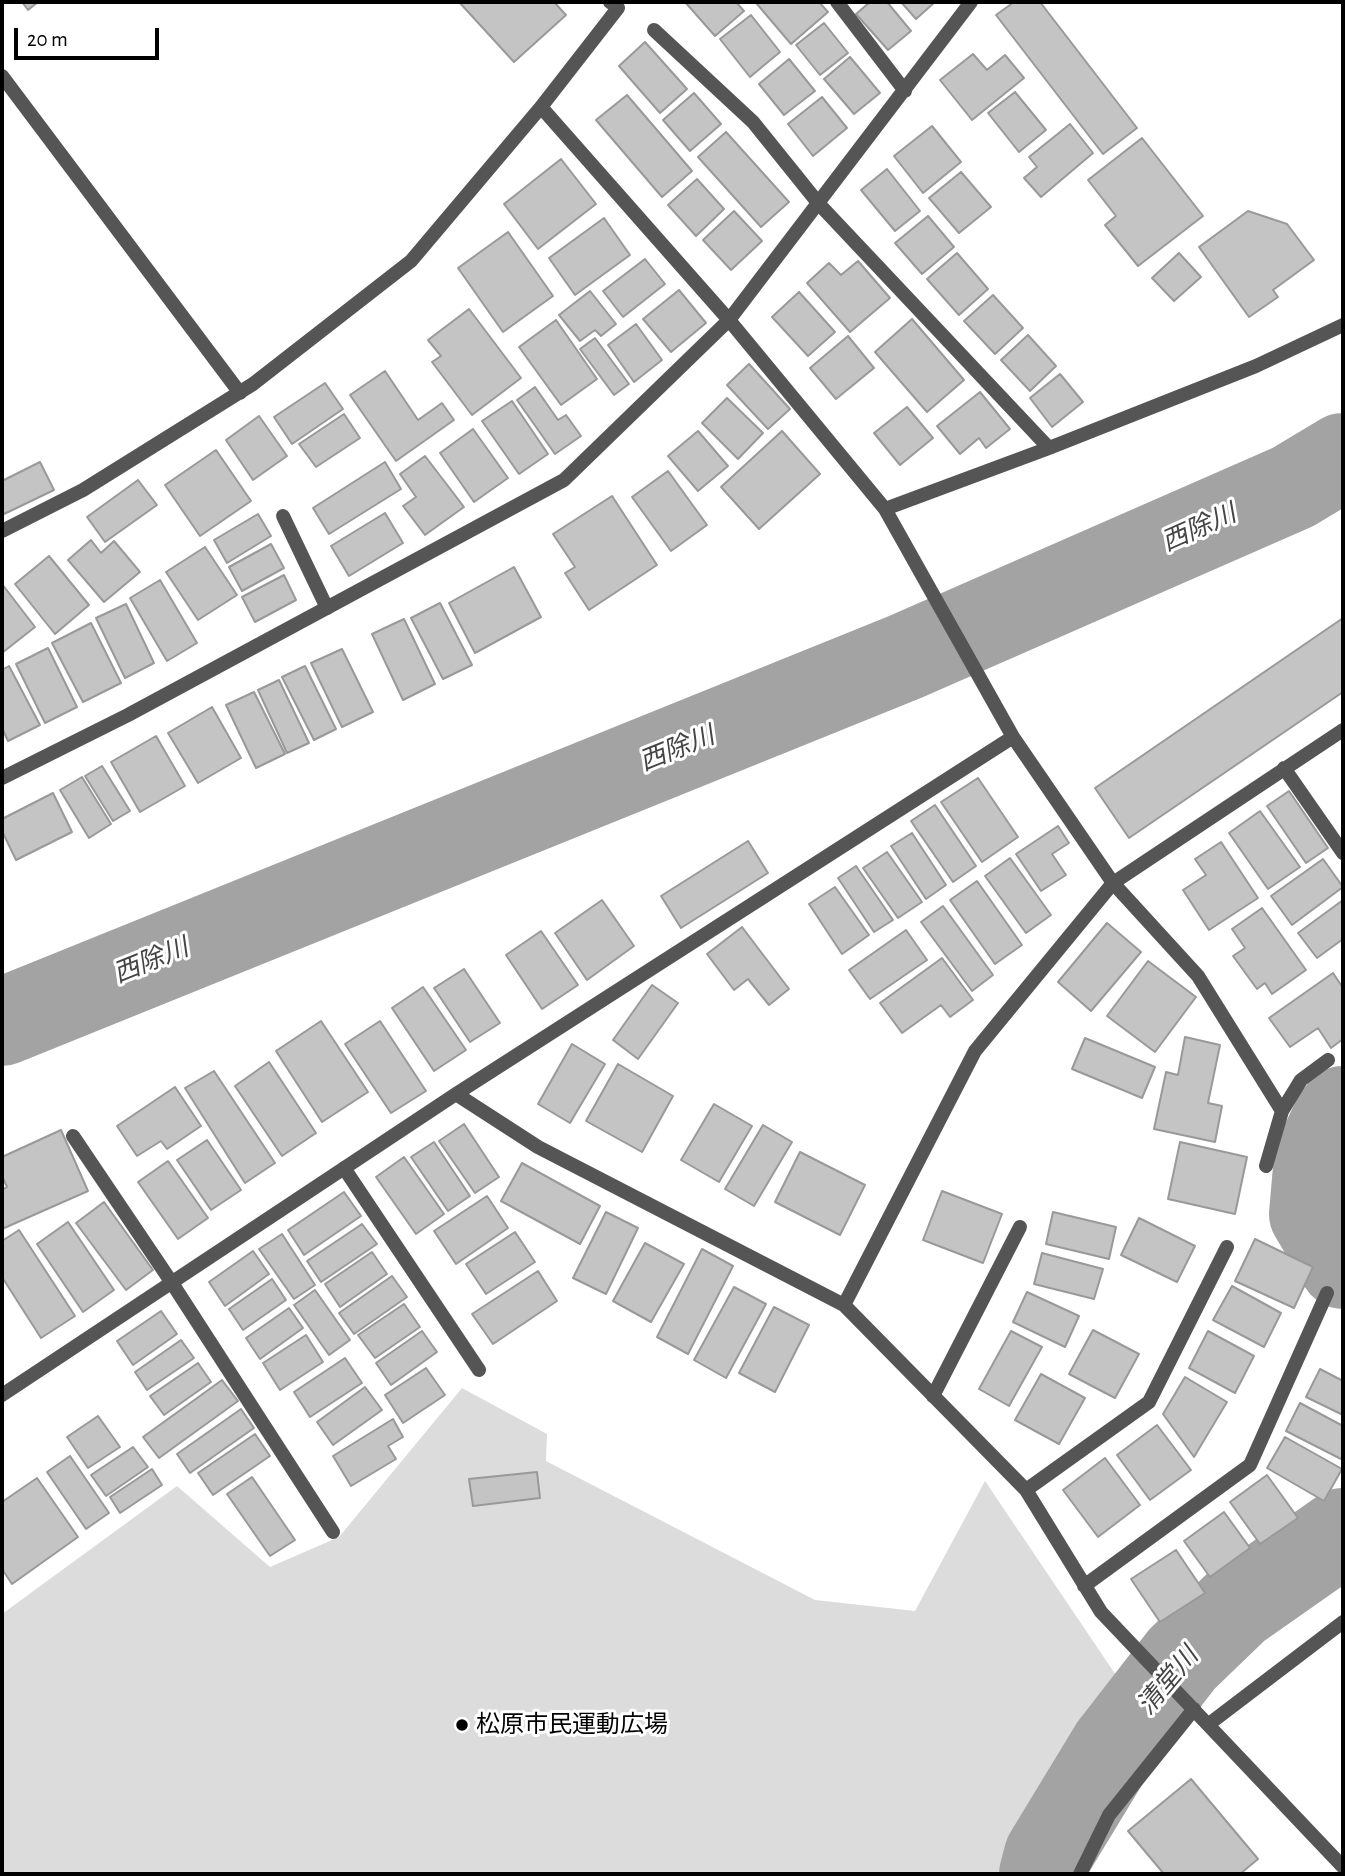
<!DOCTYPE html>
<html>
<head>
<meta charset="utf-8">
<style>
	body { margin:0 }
	#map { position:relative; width:1345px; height:1876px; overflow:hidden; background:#fff; font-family:"Alegreya Sans",sans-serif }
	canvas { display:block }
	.frame { position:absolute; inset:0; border:4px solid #000; pointer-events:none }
	.scale { position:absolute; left:14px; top:28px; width:145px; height:32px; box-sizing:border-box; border:4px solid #000; border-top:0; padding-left:9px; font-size:21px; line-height:24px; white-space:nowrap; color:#000; -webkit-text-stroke:5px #fff; paint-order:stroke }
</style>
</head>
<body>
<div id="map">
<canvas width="1345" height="1876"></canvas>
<div class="frame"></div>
<div class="scale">20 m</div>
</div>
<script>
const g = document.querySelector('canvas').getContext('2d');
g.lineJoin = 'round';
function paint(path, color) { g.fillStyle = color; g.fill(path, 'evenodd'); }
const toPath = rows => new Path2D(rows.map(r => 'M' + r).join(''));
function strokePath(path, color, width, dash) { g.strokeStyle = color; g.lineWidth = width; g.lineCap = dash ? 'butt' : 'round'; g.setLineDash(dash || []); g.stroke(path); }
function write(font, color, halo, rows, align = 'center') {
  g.font = font + ' "Alegreya Sans","Noto Sans JP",sans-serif'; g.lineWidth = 6; g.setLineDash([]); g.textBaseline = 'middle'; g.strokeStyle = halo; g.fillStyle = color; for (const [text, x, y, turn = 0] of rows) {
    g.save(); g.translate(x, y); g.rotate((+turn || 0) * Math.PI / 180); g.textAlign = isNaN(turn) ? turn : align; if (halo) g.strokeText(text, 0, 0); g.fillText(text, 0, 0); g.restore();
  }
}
paint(toPath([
	[462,1388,547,1434,546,1461,815,1600,915,1611,985,1481,1126,1690,1037,1854,1031,1874,2,1874,2,1614,177,1486,270,1567,339,1537]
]), '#dcdcdc');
strokePath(toPath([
	[2,1022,905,657,1293,487,1343,457],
	[1343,1110,1336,1119,1318,1157,1313,1214,1343,1265],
	[1043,1874,1048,1855,1113,1748,1182,1659,1236,1607,1343,1532]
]), '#a3a3a3', 88);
const building = toPath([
	[22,2,38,2,28,10,22,2],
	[459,2,554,2,566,15,514,62,459,2],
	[685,2,736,2,744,11,715,36,685,2],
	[760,2,819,2,828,12,791,44,757,4,760,2],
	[870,2,887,2,911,31,888,50,856,14,870,2],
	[901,2,935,2,916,19,901,2],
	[1014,2,1040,2,1137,128,1103,154,996,15,1014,2],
	[751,15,780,52,750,77,720,39,751,15],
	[824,23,848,53,820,75,796,45,824,23],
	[645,42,687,89,660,113,619,66,645,42],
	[973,54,987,70,1005,55,1024,78,972,120,940,80,973,54],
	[850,57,880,93,854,114,824,79,850,57],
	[789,59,815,91,784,115,759,84,789,59],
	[1015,92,1046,130,1019,152,988,113,1015,92],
	[694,93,721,124,690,151,663,120,694,93],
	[627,95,692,171,662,197,596,120,627,95],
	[822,97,847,128,813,156,788,124,822,97],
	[1070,124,1093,153,1041,197,1024,178,1037,167,1029,157,1070,124],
	[932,126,961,162,923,193,894,156,932,126],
	[726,132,789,202,761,227,698,157,726,132],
	[1142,138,1203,216,1138,266,1105,225,1116,216,1088,180,1142,138],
	[561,159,596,204,538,249,504,204,561,159],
	[887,169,920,211,895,231,861,190,887,169],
	[961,172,991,207,959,233,929,198,961,172],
	[697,179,724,209,696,236,668,205,697,179],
	[734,211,762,241,731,270,703,240,734,211],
	[1248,211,1287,224,1314,260,1273,290,1278,297,1249,317,1199,247,1248,211],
	[928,216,954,247,922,274,895,243,928,216],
	[604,218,630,255,575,295,549,258,604,218],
	[508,232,553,296,503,332,458,268,508,232],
	[957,253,988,289,959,315,927,279,957,253],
	[1179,253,1201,277,1174,301,1152,278,1179,253],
	[645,259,665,284,623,317,603,291,645,259],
	[858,261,890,298,850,332,807,283,829,263,841,275,858,261],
	[679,290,706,323,671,352,643,319,679,290],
	[590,291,616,324,601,336,595,330,580,341,559,315,590,291],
	[799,292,835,332,808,356,772,317,799,292],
	[993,295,1023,328,995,354,964,321,993,295],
	[469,309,521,378,472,415,432,362,441,356,428,340,469,309],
	[912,319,964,380,927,412,875,352,912,319],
	[556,320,597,379,561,405,519,347,556,320],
	[636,324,662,360,634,382,608,345,636,324],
	[1028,335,1056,366,1030,391,1001,360,1028,335],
	[848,336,874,368,836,399,810,368,848,336],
	[595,338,629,384,614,395,580,349,595,338],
	[749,364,790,409,768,429,727,385,749,364],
	[385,371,418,420,442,403,454,420,396,461,350,395,385,371],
	[1060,374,1083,402,1052,427,1030,398,1060,374],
	[325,383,343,409,292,444,274,417,325,383],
	[535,387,558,420,566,415,581,436,555,454,517,400,535,387],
	[980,392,1010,429,986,448,979,438,960,454,937,426,980,392],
	[727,398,763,433,738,459,702,423,727,398],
	[512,401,548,454,519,474,482,421,512,401],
	[907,407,933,438,900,465,874,433,907,407],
	[344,414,360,438,316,467,299,444,344,414],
	[259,416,287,456,253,480,226,440,259,416],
	[473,429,508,478,474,502,440,453,473,429],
	[698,431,728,466,698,491,668,456,698,431],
	[782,431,820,474,759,529,721,487,782,431],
	[216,450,251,501,200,536,165,485,216,450],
	[425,456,464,507,425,535,403,506,416,497,400,474,425,456],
	[40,462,54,490,2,515,2,481,40,462],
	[385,462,401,489,329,534,313,508,385,462],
	[668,471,707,525,671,551,632,497,668,471],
	[138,480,157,505,105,542,87,517,138,480],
	[612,496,657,565,589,610,565,573,575,567,553,534,612,496],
	[385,513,403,543,349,576,331,546,385,513],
	[258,514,271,536,227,563,214,540,258,514],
	[91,540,101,553,114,541,140,572,104,602,68,560,91,540],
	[271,544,284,568,242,591,229,567,271,544],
	[205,547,237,595,198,620,166,572,205,547],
	[49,556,89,605,55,634,15,584,49,556],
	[514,567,541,617,475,653,449,603,514,567],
	[284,575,296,600,255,622,242,597,284,575],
	[160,580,197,643,167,661,130,598,160,580],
	[2,584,35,627,2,653,2,584],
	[440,603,472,665,443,679,411,618,440,603],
	[126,604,154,663,125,678,96,618,126,604],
	[1343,618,1343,692,1129,838,1095,788,1343,618],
	[404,619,435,684,403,700,372,634,404,619],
	[91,623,121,683,83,702,52,643,91,623],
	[48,648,77,707,45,723,16,664,48,648],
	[342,649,373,712,342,727,311,663,342,649],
	[9,666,40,725,8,741,2,728,2,670,9,666],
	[305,666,336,729,314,740,282,677,305,666],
	[279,680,309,743,287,753,258,690,279,680],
	[254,692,285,754,256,768,226,705,254,692],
	[212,707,241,758,198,783,168,733,212,707],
	[156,736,185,786,140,812,111,762,156,736],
	[102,766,130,811,113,821,85,776,102,766],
	[82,777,111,824,89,838,60,790,82,777],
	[978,778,1018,837,982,862,941,802,978,778],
	[1289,791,1328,848,1306,863,1267,806,1289,791],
	[53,793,72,832,16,860,2,831,2,819,53,793],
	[935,805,976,866,953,882,911,821,935,805],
	[1260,811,1300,867,1268,889,1229,833,1260,811],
	[1058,826,1069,843,1052,854,1066,875,1041,891,1016,854,1058,826],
	[912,833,946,885,926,899,891,846,912,833],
	[748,841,768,873,681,928,661,896,748,841],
	[1221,842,1258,898,1209,930,1183,890,1206,875,1195,859,1221,842],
	[887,852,922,902,898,918,863,868,887,852],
	[1010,858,1051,915,1026,933,985,876,1010,858],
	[1323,859,1343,887,1292,925,1271,896,1323,859],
	[856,866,893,920,874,932,838,878,856,866],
	[977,881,1022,945,995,964,950,900,977,881],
	[835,887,869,935,842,954,809,904,835,887],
	[602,900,634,946,587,980,555,933,602,900],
	[1343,900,1343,939,1317,958,1298,933,1343,900],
	[943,906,993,975,972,991,921,922,943,906],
	[1262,908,1306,970,1272,994,1265,983,1257,989,1233,956,1245,948,1232,929,1262,908],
	[1107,923,1141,952,1091,1011,1058,982,1107,923],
	[742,927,789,989,769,1005,748,979,734,990,707,954,742,927],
	[906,930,927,960,870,999,849,970,906,930],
	[541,931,578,985,542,1009,506,955,541,931],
	[942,958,973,1000,950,1017,941,1005,902,1033,880,1003,942,958],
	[1148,961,1196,997,1155,1052,1107,1016,1148,961],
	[464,969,500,1023,470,1042,434,988,464,969],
	[1333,973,1343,988,1343,1039,1331,1048,1318,1028,1290,1047,1269,1018,1333,973],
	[652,985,678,1003,638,1059,613,1040,652,985],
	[423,987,466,1050,434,1071,392,1008,423,987],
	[321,1021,368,1092,322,1122,276,1051,321,1021],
	[380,1021,426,1091,391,1113,345,1044,380,1021],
	[1185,1037,1220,1045,1208,1103,1222,1106,1215,1142,1154,1129,1166,1072,1178,1075,1185,1037],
	[1085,1038,1155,1067,1142,1098,1072,1069,1085,1038],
	[572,1044,605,1064,570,1123,538,1104,572,1044],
	[269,1062,316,1133,282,1156,235,1086,269,1062],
	[618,1064,673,1096,642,1152,586,1121,618,1064],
	[214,1071,275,1163,245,1183,185,1088,214,1071],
	[175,1087,201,1126,167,1149,161,1141,137,1156,117,1126,175,1087],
	[714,1104,752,1126,719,1182,681,1160,714,1104],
	[464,1124,499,1177,475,1193,439,1141,464,1124],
	[763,1125,792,1142,754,1206,725,1189,763,1125],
	[61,1130,88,1191,2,1229,2,1190,7,1187,2,1176,2,1157,61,1130],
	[207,1140,241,1190,211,1210,177,1160,207,1140],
	[434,1142,470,1196,448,1211,411,1157,434,1142],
	[1180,1142,1247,1157,1235,1214,1168,1199,1180,1142],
	[800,1152,865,1185,840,1235,775,1202,800,1152],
	[404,1157,444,1214,416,1234,376,1177,404,1157],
	[168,1161,208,1218,178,1239,138,1182,168,1161],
	[522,1163,600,1206,580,1244,501,1201,522,1163],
	[942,1191,1002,1214,983,1263,923,1240,942,1191],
	[344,1192,361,1216,304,1255,288,1230,344,1192],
	[487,1196,508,1228,456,1264,434,1231,487,1196],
	[104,1202,153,1270,126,1290,76,1223,104,1202],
	[606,1212,638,1228,606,1294,573,1278,606,1212],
	[1053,1212,1116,1227,1109,1259,1046,1244,1053,1212],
	[1139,1218,1195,1246,1177,1282,1121,1255,1139,1218],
	[68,1222,114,1290,83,1312,37,1244,68,1222],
	[362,1224,377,1244,321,1282,307,1261,362,1224],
	[19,1230,75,1316,41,1338,2,1277,2,1241,19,1230],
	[515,1232,535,1262,486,1294,466,1264,515,1232],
	[282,1234,315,1285,294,1299,259,1249,282,1234],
	[1255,1239,1313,1267,1294,1308,1235,1281,1255,1239],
	[645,1243,684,1264,651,1322,613,1301,645,1243],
	[702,1249,733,1266,688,1354,657,1337,702,1249],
	[253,1251,269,1274,225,1306,209,1282,253,1251],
	[372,1252,387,1274,340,1307,325,1284,372,1252],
	[1042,1253,1103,1269,1094,1299,1034,1284,1042,1253],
	[538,1271,557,1301,493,1344,472,1314,538,1271],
	[392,1276,407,1297,354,1334,339,1313,392,1276],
	[272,1279,286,1300,243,1330,229,1309,272,1279],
	[1232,1286,1281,1313,1264,1347,1213,1320,1232,1286],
	[734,1287,766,1304,726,1378,694,1360,734,1287],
	[315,1290,350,1340,329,1355,294,1305,315,1290],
	[1027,1292,1079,1316,1065,1347,1013,1322,1027,1292],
	[404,1304,420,1327,375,1358,358,1335,404,1304],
	[774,1307,809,1325,775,1392,739,1373,774,1307],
	[289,1308,303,1328,260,1359,246,1338,289,1308],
	[161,1311,177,1334,133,1365,117,1341,161,1311],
	[1093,1330,1139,1354,1115,1398,1069,1374,1093,1330],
	[422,1331,437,1352,391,1385,376,1363,422,1331],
	[1011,1331,1042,1347,1009,1406,979,1389,1011,1331],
	[1208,1331,1254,1356,1235,1393,1189,1368,1208,1331],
	[306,1335,323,1362,280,1390,263,1363,306,1335],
	[181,1340,194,1358,147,1390,135,1372,181,1340],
	[345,1358,362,1383,310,1417,294,1392,345,1358],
	[198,1363,211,1382,164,1415,150,1396,198,1363],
	[426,1368,445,1395,403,1423,385,1395,426,1368],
	[1320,1369,1343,1381,1343,1415,1306,1397,1320,1369],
	[1041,1374,1085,1398,1059,1444,1015,1420,1041,1374],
	[1185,1377,1227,1402,1194,1457,1163,1414,1185,1377],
	[222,1380,238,1401,159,1458,143,1437,222,1380],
	[365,1387,382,1410,333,1445,317,1422,365,1387],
	[1300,1403,1343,1426,1343,1460,1286,1431,1300,1403],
	[241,1409,254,1428,190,1473,177,1454,241,1409],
	[98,1416,120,1447,88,1468,67,1437,98,1416],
	[393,1419,403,1437,388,1446,396,1459,351,1486,333,1456,393,1419],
	[1157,1425,1191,1470,1150,1500,1117,1455,1157,1425],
	[255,1434,270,1456,213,1495,198,1473,255,1434],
	[1285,1437,1342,1469,1324,1501,1267,1468,1285,1437],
	[133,1447,148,1467,106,1496,91,1475,133,1447],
	[70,1456,109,1513,86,1529,47,1472,70,1456],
	[1105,1458,1140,1505,1098,1537,1063,1490,1105,1458],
	[152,1469,162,1485,120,1513,110,1497,152,1469],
	[537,1472,540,1498,473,1506,469,1479,537,1472],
	[1267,1475,1298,1518,1260,1544,1230,1502,1267,1475],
	[252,1477,295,1540,270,1556,227,1494,252,1477],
	[37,1478,78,1537,12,1584,2,1569,2,1502,37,1478],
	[1224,1512,1250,1548,1210,1577,1184,1541,1224,1512],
	[1176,1550,1205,1593,1160,1622,1131,1579,1176,1550],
	[1191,1779,1258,1859,1240,1874,1164,1874,1128,1831,1191,1779]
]);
paint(building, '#c4c4c4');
strokePath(building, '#999', 2);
strokePath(toPath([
	[283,516,327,608],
	[933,1396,1020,1227]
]), '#555', 14);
strokePath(toPath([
	[837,2,905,91],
	[654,30,753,122,819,204,1049,448],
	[2,76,240,393],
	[541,107,729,320,885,509],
	[2,531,83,490,253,384,411,261,541,107,618,8,610,2],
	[1284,768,1343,853],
	[2,778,128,715,564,480,729,320,971,2],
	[456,1094,538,1147,844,1305,1026,1490,1101,1612,1343,1867],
	[1282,1111,1198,976,1113,883,1343,730],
	[73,1136,172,1283,333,1532],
	[1266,1166,1282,1111,1301,1080,1328,1060],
	[344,1168,479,1370],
	[844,1305,975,1051,1113,883,1013,737],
	[2,1395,456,1094,1013,737,885,509,1049,448,1256,366,1343,325],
	[1026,1490,1149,1402,1227,1247],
	[1084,1586,1250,1465,1327,1293],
	[1209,1724,1343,1622],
	[1080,1874,1109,1815,1194,1709]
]), '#555', 14);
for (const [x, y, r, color] of [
	[462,1725,7,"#000"]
]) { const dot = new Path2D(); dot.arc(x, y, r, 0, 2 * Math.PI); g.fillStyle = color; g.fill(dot); strokePath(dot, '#fff', 2.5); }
write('24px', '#000', '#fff', [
	["松原市民運動広場",476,1725]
], 'left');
write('italic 26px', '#444', '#fff', [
	["西除川",1199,528,-24],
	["西除川",677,749,-22],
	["西除川",151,961,-22],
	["清堂川",1168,1681,-50]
]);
</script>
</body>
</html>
